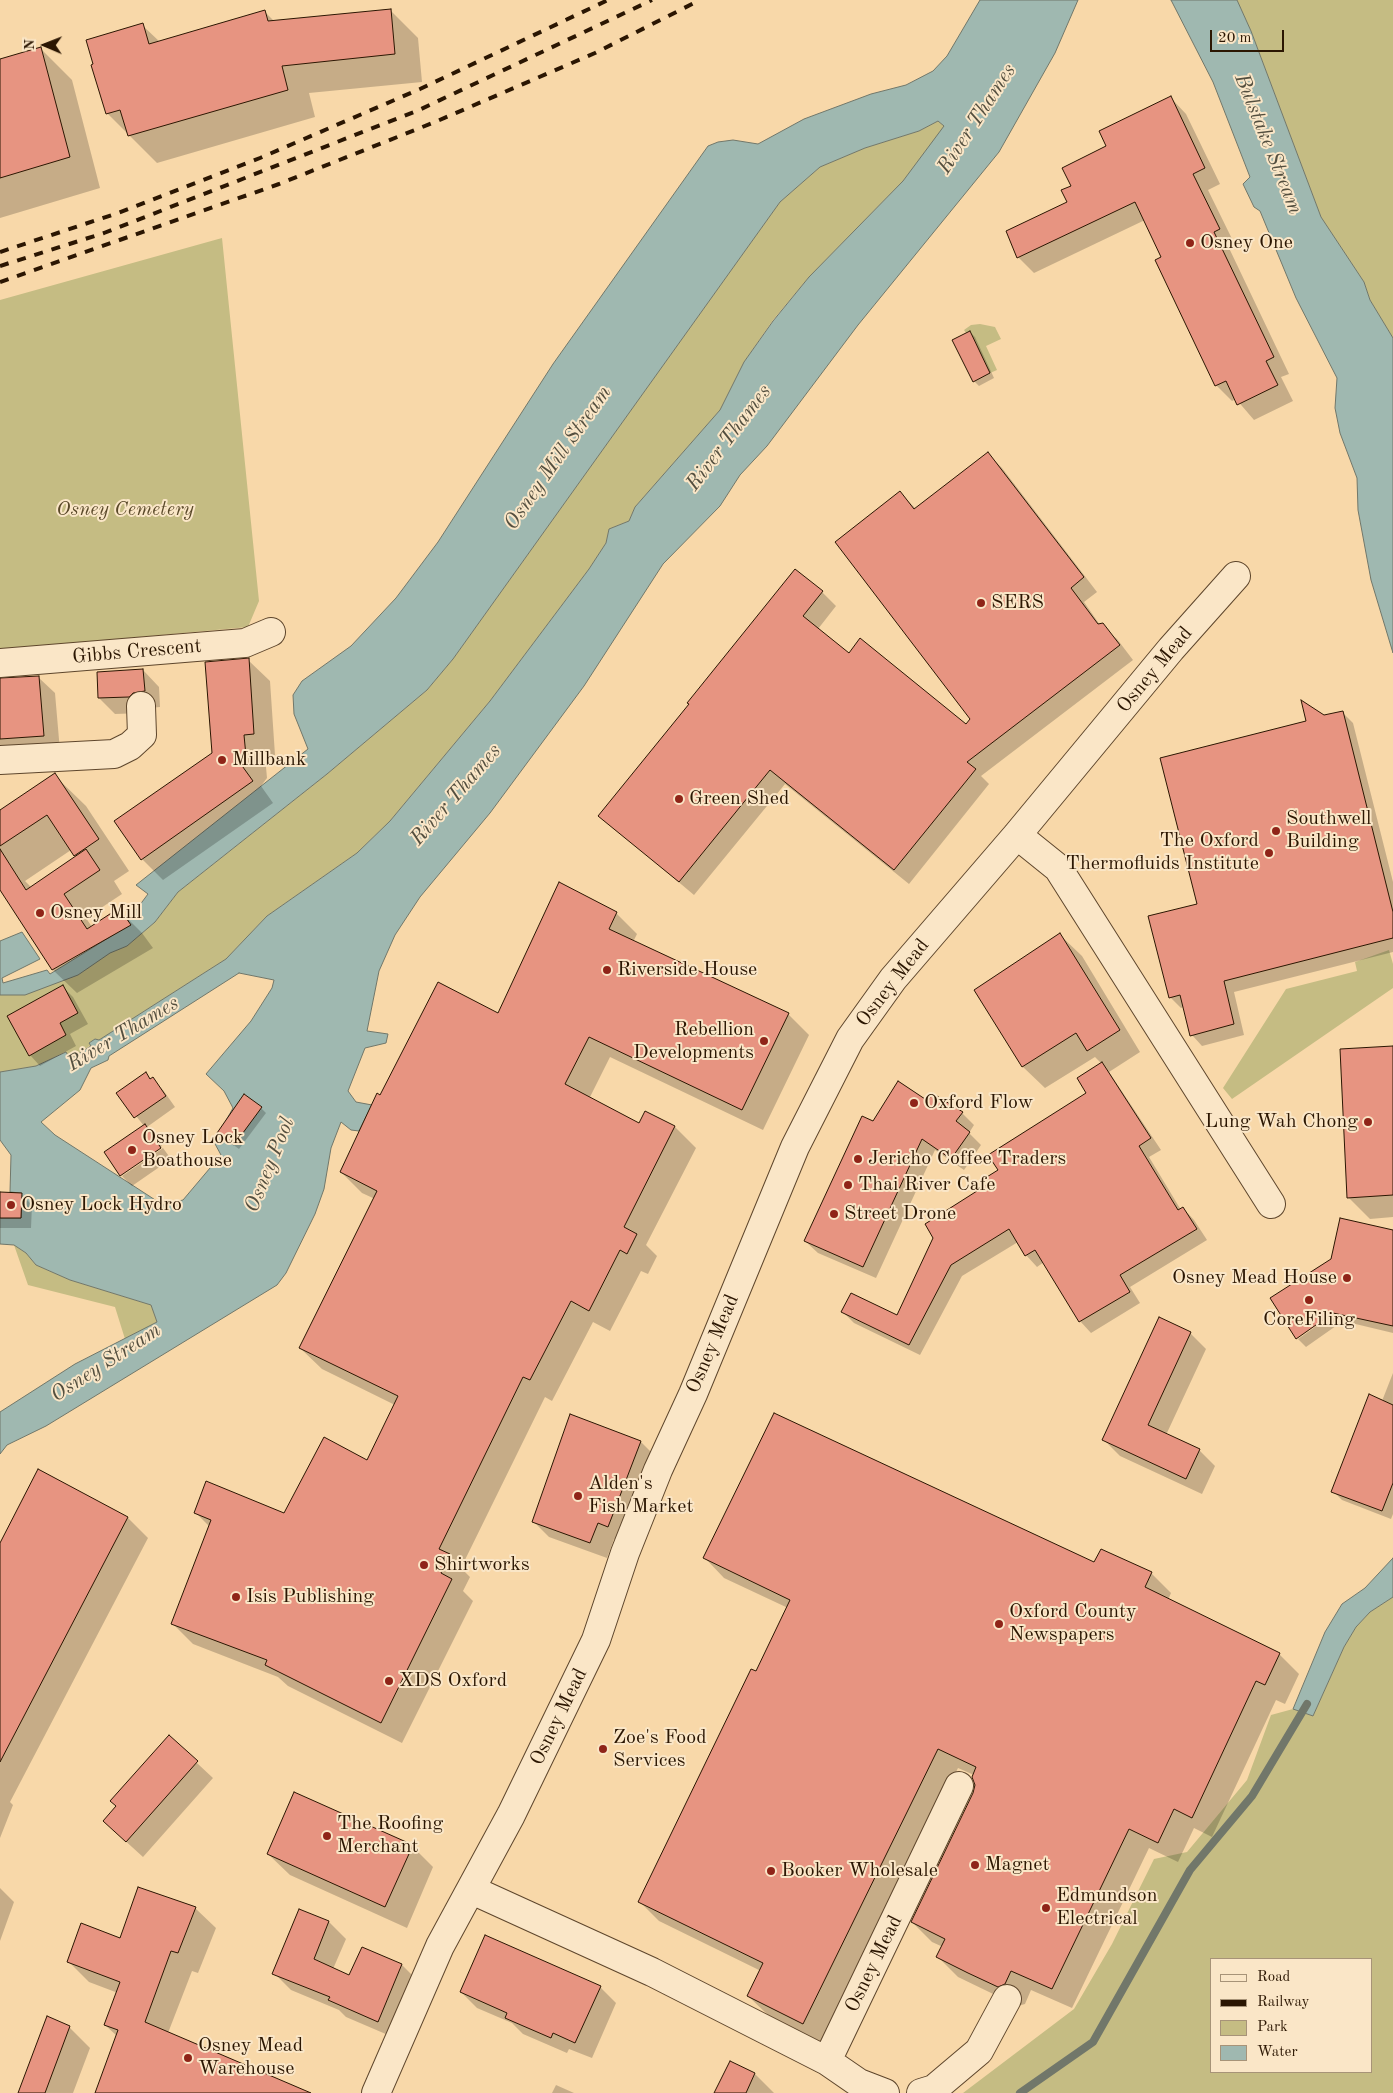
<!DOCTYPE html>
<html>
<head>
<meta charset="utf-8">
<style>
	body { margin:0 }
	#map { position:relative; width:1393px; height:2093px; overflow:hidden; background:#f8d8a9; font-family:"Old Standard TT",serif }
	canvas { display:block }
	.legend { position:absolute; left:1210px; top:1958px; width:162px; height:115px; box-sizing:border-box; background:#fae6c7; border:1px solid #a79378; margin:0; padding:6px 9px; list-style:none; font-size:15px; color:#2b1602 }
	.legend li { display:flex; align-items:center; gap:10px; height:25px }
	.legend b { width:25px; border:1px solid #a79378 }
	.north { position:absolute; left:20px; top:20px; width:50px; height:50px; -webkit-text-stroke:4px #fae6c7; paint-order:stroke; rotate:271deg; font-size:14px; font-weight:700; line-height:20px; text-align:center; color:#2b1602 }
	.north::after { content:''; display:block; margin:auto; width:18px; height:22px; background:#2b1602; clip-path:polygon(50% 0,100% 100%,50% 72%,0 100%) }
	.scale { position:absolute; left:1210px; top:30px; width:74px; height:22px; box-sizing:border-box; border:2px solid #2b1602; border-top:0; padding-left:6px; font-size:15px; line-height:18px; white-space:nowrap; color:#2b1602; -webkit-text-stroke:4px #fae6c7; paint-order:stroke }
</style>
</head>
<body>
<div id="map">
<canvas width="1393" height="2093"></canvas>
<ul class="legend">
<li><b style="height:6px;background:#fae6c7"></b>Road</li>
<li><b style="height:6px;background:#2b1602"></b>Railway</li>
<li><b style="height:14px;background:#c5bc83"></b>Park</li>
<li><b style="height:14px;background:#9fb8b0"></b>Water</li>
</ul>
<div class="north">N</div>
<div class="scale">20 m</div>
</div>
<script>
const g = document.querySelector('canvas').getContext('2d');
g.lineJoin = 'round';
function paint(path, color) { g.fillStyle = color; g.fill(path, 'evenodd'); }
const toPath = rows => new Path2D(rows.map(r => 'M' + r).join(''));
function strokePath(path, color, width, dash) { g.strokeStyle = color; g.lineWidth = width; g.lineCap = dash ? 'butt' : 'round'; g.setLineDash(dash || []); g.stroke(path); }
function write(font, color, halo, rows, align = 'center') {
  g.font = font + ' "Old Standard TT",serif'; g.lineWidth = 4; g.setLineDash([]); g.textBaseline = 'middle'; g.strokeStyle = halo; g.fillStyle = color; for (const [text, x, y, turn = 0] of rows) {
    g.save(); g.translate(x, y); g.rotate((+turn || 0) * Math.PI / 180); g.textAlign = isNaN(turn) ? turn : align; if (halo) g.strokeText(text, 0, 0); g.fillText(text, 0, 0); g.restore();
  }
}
paint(toPath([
	[1237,0,1393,0,1393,338,1370,300,1364,282,1321,217,1251,31],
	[938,121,944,126,942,131,903,181,809,277,773,320,744,362,720,410,635,507,629,521,609,529,606,543,589,569,490,701,390,821,357,853,267,916,226,959,204,973,99,1040,95,1039,89,1043,91,1045,70,1059,65,1052,36,1066,0,1072,0,995,9,995,78,975,110,952,127,946,155,922,178,892,327,774,427,690,453,659,780,202,820,167,865,148,919,131],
	[222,238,259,601,248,627,0,650,0,300],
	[980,324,995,327,1001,339,986,346,997,370,990,373,970,331,966,333,964,330,971,325],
	[1389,950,1393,964,1393,988,1232,1099,1223,1088,1286,989,1357,971,1355,962],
	[14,1245,26,1253,36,1265,70,1280,151,1305,157,1322,125,1339,115,1307,28,1285],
	[1393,1597,1393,2093,963,2093,1074,2009,1112,1944,1154,1859,1187,1852,1247,1780,1271,1715,1293,1709,1313,1716,1344,1647,1356,1627,1370,1612],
	[1212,1959,1372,1959,1372,2072,1212,2072]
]), '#c5bc83');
const water = toPath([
	[980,0,1078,0,1055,53,999,152,858,325,767,446,740,475,720,506,663,564,584,686,490,813,420,897,395,935,379,971,367,1031,388,1034,386,1043,365,1048,348,1091,356,1102,372,1105,359,1131,351,1130,341,1122,331,1148,324,1189,315,1214,286,1273,277,1285,46,1426,7,1445,0,1454,0,1412,75,1364,157,1322,151,1305,70,1280,36,1265,26,1253,14,1245,0,1244,0,1218,21,1218,21,1193,10,1192,11,1155,0,1140,0,1072,36,1066,66,1052,70,1059,91,1046,89,1043,95,1039,99,1040,204,973,226,959,267,916,357,853,390,821,490,701,589,569,606,543,609,529,629,521,635,507,720,410,744,362,773,321,809,277,903,181,944,126,938,121,919,131,865,148,820,167,780,202,453,659,427,690,327,774,178,892,155,922,127,946,110,953,78,975,25,995,0,995,0,941,22,932,40,959,2,978,3,983,47,970,50,974,121,930,148,894,136,885,308,749,294,714,293,695,302,681,351,646,396,598,438,542,553,364,708,146,718,142,733,140,758,144,804,119,871,94,906,85,933,71,947,56,980,0],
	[239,973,274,980,272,988,251,1021,206,1074,224,1091,233,1108,214,1142,221,1155,183,1200,163,1205,55,1135,41,1122,80,1090,91,1068,108,1060,109,1056,239,973],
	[1171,0,1237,0,1251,31,1321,217,1364,282,1370,300,1393,338,1393,653,1371,580,1358,510,1357,478,1340,433,1335,408,1337,378,1296,298,1260,211,1254,207,1243,184,1250,177,1213,82,1171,0],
	[1393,1558,1393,1597,1370,1612,1356,1627,1344,1647,1313,1716,1293,1709,1325,1632,1342,1604,1365,1588,1393,1558]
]);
paint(water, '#9fb8b0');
strokePath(water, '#71776a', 1);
paint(toPath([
	[390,10,418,38,422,82,309,93,315,117,157,163,107,113,142,25,160,42,265,12,275,22],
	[41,49,72,80,100,188,0,218,0,60],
	[1171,98,1186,114,1220,184,1208,190,1235,245,1229,248,1289,374,1281,377,1293,401,1254,420,1236,399,1232,401,1216,385,1145,220,1034,273,1018,257,1069,203,1072,186,1108,147],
	[970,332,975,337,994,378,979,386,974,381],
	[988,454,1002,468,1097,592,1084,602,1100,625,1117,639,1133,660,981,776,989,784,909,884,785,784,694,895,600,816,822,592,836,606,818,629,849,655,966,725,972,719,900,493,916,509],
	[248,660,270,681,275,755,265,756,267,778,261,786,273,803,163,880,142,859,213,754],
	[143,670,159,687,160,707,150,708,145,713,115,714,99,698],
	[38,677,55,693,60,751,0,756,0,679],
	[1342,712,1353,723,1393,882,1393,952,1234,992,1244,1035,1202,1046,1192,1035,1184,1007,1181,1008,1170,997,1198,905,1308,722],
	[54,775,86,806,129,871,114,881,122,894,86,918,92,927,118,909,142,933,153,948,77,993,53,970,0,887,0,870,10,864,0,853,0,811],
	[71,850,76,857,31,887,25,881],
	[616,913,637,934,633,942,788,1014,809,1035,763,1130,610,1057,589,1099,640,1125,646,1112,675,1127,696,1148,646,1245,657,1256,648,1274,641,1271,610,1331,593,1322,552,1401,545,1397,461,1568,470,1577,463,1591,473,1601,402,1743,288,1686,278,1677,193,1644,172,1623,209,1526,196,1513,285,1514,367,1461,395,1405,322,1369,300,1348,375,1199,362,1193,341,1172,381,1096,499,1015],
	[1060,935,1082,956,1140,1052,1109,1072,1161,1150,1149,1157,1181,1210,1183,1208,1194,1220,1207,1240,1130,1287,1140,1303,1091,1333,1080,1321,1044,1262,1037,1267,1026,1255,1018,1242,962,1276,920,1355,854,1323,843,1312,898,1316,999,1171,1088,1093,1102,1064,1095,1057,1045,1088,1023,1067,976,990],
	[63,987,73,997,88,1024,70,1034,76,1046,40,1066,30,1055],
	[1393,1047,1393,1217,1370,1219,1348,1197],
	[145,1074,163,1090,175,1107,147,1127,162,1146,121,1175,105,1152,144,1126,118,1093],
	[932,1095,962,1113,974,1125,969,1133,981,1145,964,1170,935,1150,876,1278,818,1253,805,1241,874,1123,928,1103],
	[261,1108,266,1113,239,1149,224,1138],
	[163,1148,171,1159,132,1186,122,1176],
	[0,1193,21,1194,32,1205,31,1228,0,1228],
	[1393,1231,1393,1333,1343,1321,1306,1347,1298,1339,1339,1310,1338,1308,1297,1338,1272,1298],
	[1190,1333,1206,1349,1166,1435,1199,1450,1215,1466,1202,1494,1120,1456,1104,1440],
	[1393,1373,1393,1514,1391,1519,1342,1500,1333,1491,1382,1401],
	[641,1442,657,1458,624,1542,614,1539,607,1558,549,1537,533,1521],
	[39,1471,128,1518,148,1538,10,1802,13,1805,0,1838,0,1545],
	[705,1558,1095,1564,1151,1573,1171,1593,1168,1600,1279,1654,1299,1674,1285,1704,1276,1700,1212,1837,1194,1828,1178,1862,1149,1848,1072,2008,1031,1990,1025,2004,1018,2006,958,1977,938,1957,943,1947,932,1942,912,1922,974,1793,974,1775,958,1768,823,2043,768,2015,748,1996,761,1971,659,1921,639,1901,757,1673,788,1608,724,1578],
	[169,1737,213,1778,143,1857,121,1837],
	[412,1846,433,1867,407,1928,290,1875,268,1854],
	[0,1888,14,1902,0,1941],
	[195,1908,216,1928,198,1973,192,1971,168,2033,301,2093,97,2093,117,2036,105,2025,118,1993,89,1982,68,1961],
	[300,1910,329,1922,346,1939,333,1969,350,1976,362,1948,402,1965,419,1982,395,2038,346,2017,339,2010,291,1990,274,1973],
	[600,1987,616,2003,592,2058,569,2049,567,2053,523,2034,512,2023,477,2008,461,1992],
	[69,2027,90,2048,73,2093,19,2093],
	[731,2062,755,2074,774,2093,716,2093],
	[556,2085,574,2093,552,2093]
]), '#0003');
strokePath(toPath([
	[1020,2093,1093,2042,1190,1870,1252,1796,1307,1704]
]), '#71776a', 8);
const building = toPath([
	[391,9,395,54,282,66,288,90,128,136,120,110,106,114,91,65,93,64,86,40,143,23,149,44,265,10,268,21,391,9],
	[41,47,70,157,0,178,0,59,41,47],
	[1171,96,1205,168,1193,174,1220,229,1214,232,1274,357,1266,361,1278,385,1237,405,1226,381,1215,386,1155,260,1161,257,1135,202,1017,258,1006,231,1067,202,1061,190,1071,186,1062,168,1106,146,1099,131,1171,96],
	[970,331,990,373,973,382,952,340,970,331],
	[988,452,1084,577,1071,588,1098,624,1103,623,1120,645,967,762,976,769,894,870,770,770,679,882,598,816,689,704,687,703,795,569,823,591,803,616,849,653,860,638,966,724,970,719,835,542,900,491,914,509,988,452],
	[249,658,254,734,244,735,246,756,240,763,253,781,141,860,114,821,212,753,205,662,249,658],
	[143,669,145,691,133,693,129,697,98,698,97,672,143,669],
	[39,676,44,736,0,739,0,678,39,676],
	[1301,700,1324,715,1343,711,1393,912,1393,938,1224,981,1234,1024,1190,1036,1180,995,1169,998,1148,916,1197,904,1160,758,1306,721,1301,700],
	[55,773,99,839,74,856,47,815,0,846,0,810,55,773],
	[0,849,26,890,86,849,100,870,64,894,87,929,119,908,131,925,52,970,0,890,0,849],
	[559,882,617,912,609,929,789,1013,742,1110,589,1037,565,1084,639,1123,645,1111,675,1126,624,1227,637,1234,627,1254,620,1250,589,1311,571,1301,530,1380,523,1377,439,1549,450,1554,441,1573,452,1579,381,1723,265,1665,267,1660,171,1624,211,1520,194,1513,206,1481,284,1513,324,1437,367,1460,398,1396,299,1348,377,1191,340,1172,377,1093,380,1095,438,982,498,1013,559,882],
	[1060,933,1120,1030,1087,1051,1076,1033,1022,1067,974,990,1060,933],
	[63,985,78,1013,60,1023,66,1035,29,1056,7,1016,63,985],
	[1393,1046,1393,1195,1347,1198,1340,1049,1393,1046],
	[1102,1062,1151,1138,1139,1146,1178,1210,1183,1207,1197,1229,1120,1275,1130,1292,1079,1322,1035,1250,1025,1256,1009,1229,951,1265,909,1345,841,1312,851,1293,897,1315,933,1238,925,1224,988,1184,982,1180,998,1170,988,1155,1086,1093,1077,1078,1102,1062],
	[146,1072,150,1079,153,1077,166,1096,134,1118,116,1093,146,1072],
	[898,1081,928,1101,932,1093,963,1112,956,1121,970,1132,951,1159,922,1139,863,1267,804,1241,862,1116,873,1121,898,1081],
	[244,1094,262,1107,234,1145,217,1133,244,1094],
	[145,1124,161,1148,120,1176,104,1152,145,1124],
	[0,1192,22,1193,21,1218,0,1218,0,1192],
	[1340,1218,1393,1230,1393,1326,1333,1313,1296,1339,1270,1298,1331,1259,1340,1218],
	[1159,1317,1191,1332,1148,1425,1200,1449,1186,1479,1102,1440,1159,1317],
	[1369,1394,1393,1405,1393,1483,1382,1511,1331,1492,1369,1394],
	[774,1413,1094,1562,1101,1549,1152,1572,1145,1587,1280,1653,1265,1685,1256,1681,1192,1818,1174,1809,1158,1843,1129,1829,1052,1989,1011,1971,1005,1984,998,1987,968,1973,936,1957,945,1939,911,1922,973,1793,975,1785,972,1777,976,1767,938,1749,803,2024,747,1996,763,1963,638,1902,751,1669,756,1671,790,1600,703,1558,774,1413],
	[570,1414,641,1441,608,1527,598,1523,590,1543,532,1522,570,1414],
	[38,1469,128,1517,0,1762,0,1543,38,1469],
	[169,1735,198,1761,126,1842,103,1821,116,1806,110,1801,169,1735],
	[294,1792,413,1845,385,1907,267,1854,294,1792],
	[138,1887,196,1907,178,1953,171,1951,145,2022,311,2093,95,2093,118,2030,104,2025,120,1982,67,1962,81,1923,120,1938,138,1887],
	[299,1909,329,1921,314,1959,349,1975,362,1947,402,1964,378,2022,328,2000,330,1997,272,1974,299,1909],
	[485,1935,601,1986,575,2043,553,2033,551,2038,514,2022,505,2018,507,2013,460,1992,485,1935],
	[47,2016,70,2026,45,2093,18,2093,47,2016],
	[730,2061,755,2073,746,2093,714,2093,730,2061]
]);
paint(building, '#e79481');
strokePath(building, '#2b1602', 1);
const minor = toPath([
	[0,663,245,643,271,632],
	[0,760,114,754,130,746,142,735,141,706],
	[1017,835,1058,868,1271,1204],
	[472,1890,652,1972,827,2061,859,2083,885,2093],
	[827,2061,959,1786],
	[376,2093,440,1946,511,1815,596,1640,625,1553,658,1470,693,1394,795,1147,850,1039,893,979,1017,835,1171,649,1236,576],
	[921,2093,934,2089,979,2051,1007,1999]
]);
strokePath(minor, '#5e462c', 30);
strokePath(minor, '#fae6c7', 28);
strokePath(toPath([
	[0,252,118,213,260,158,420,89,608,0],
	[0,266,104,233,419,110,652,0],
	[0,282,279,184,435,122,595,53,700,0]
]), '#2b1602', 4, [9, 9]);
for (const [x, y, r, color] of [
	[1190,243,5,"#8f2418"],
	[981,603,5,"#8f2418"],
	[222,760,5,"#8f2418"],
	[679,799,5,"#8f2418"],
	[1276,831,5,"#8f2418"],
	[1269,853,5,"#8f2418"],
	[40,913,5,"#8f2418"],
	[607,970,5,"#8f2418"],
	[764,1041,5,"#8f2418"],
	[914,1103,5,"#8f2418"],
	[1368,1122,5,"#8f2418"],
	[132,1150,5,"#8f2418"],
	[858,1159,5,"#8f2418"],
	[848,1185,5,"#8f2418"],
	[11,1205,5,"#8f2418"],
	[834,1214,5,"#8f2418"],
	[1347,1278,5,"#8f2418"],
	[1309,1300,5,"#8f2418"],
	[578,1496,5,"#8f2418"],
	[424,1565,5,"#8f2418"],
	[236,1597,5,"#8f2418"],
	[999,1624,5,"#8f2418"],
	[389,1681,5,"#8f2418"],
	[603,1749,5,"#8f2418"],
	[327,1836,5,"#8f2418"],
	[975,1865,5,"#8f2418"],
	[771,1871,5,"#8f2418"],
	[1046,1908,5,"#8f2418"],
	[188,2058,5,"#8f2418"]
]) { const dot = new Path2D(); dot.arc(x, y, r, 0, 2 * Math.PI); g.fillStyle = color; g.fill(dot); strokePath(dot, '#fae6c7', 2); }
write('20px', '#2b1602', '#fae6c7', [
	["Osney One",1200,243],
	["SERS",991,603],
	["Millbank",232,760],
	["Green Shed",689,799],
	["Southwell",1286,819],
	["Building",1286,842],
	["The Oxford",1259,841,"right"],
	["Thermofluids Institute",1259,864,"right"],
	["Osney Mill",50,913],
	["Riverside House",617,970],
	["Rebellion",754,1030,"right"],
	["Developments",754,1053,"right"],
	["Oxford Flow",924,1103],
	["Lung Wah Chong",1358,1122,"right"],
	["Osney Lock",142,1138],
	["Boathouse",142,1161],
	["Jericho Coffee Traders",868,1159],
	["Thai River Cafe",858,1185],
	["Osney Lock Hydro",21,1205],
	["Street Drone",844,1214],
	["Osney Mead House",1337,1278,"right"],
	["CoreFiling",1309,1320,"center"],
	["Alden's",588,1484],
	["Fish Market",588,1507],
	["Shirtworks",434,1565],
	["Isis Publishing",246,1597],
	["Oxford County",1009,1612],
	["Newspapers",1009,1635],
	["XDS Oxford",399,1681],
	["Zoe's Food",613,1738],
	["Services",613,1761],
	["The Roofing",337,1824],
	["Merchant",337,1847],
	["Magnet",985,1865],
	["Booker Wholesale",781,1871],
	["Edmundson",1056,1896],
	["Electrical",1056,1919],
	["Osney Mead",198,2046],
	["Warehouse",198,2069]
], 'left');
write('italic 20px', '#594829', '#fae6c7', [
	["Osney Cemetery",125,510]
]);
write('20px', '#2b1602', '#fae6c7', [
	["Gibbs Crescent",137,652,-5],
	["Osney Mead",1155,670,-50],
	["Osney Mead",893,983,-52],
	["Osney Mead",713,1344,-67],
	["Osney Mead",559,1717,-64],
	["Osney Mead",874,1964,-64]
]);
write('italic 21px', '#544f3f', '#fae6c7', [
	["River Thames",977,119,-57],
	["Bulstake Stream",1268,144,68],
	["River Thames",729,438,-53],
	["Osney Mill Stream",558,458,-55],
	["River Thames",456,795,-49],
	["River Thames",123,1034,-31],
	["Osney Pool",270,1165,-68],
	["Osney Stream",106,1363,-33]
]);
</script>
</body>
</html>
